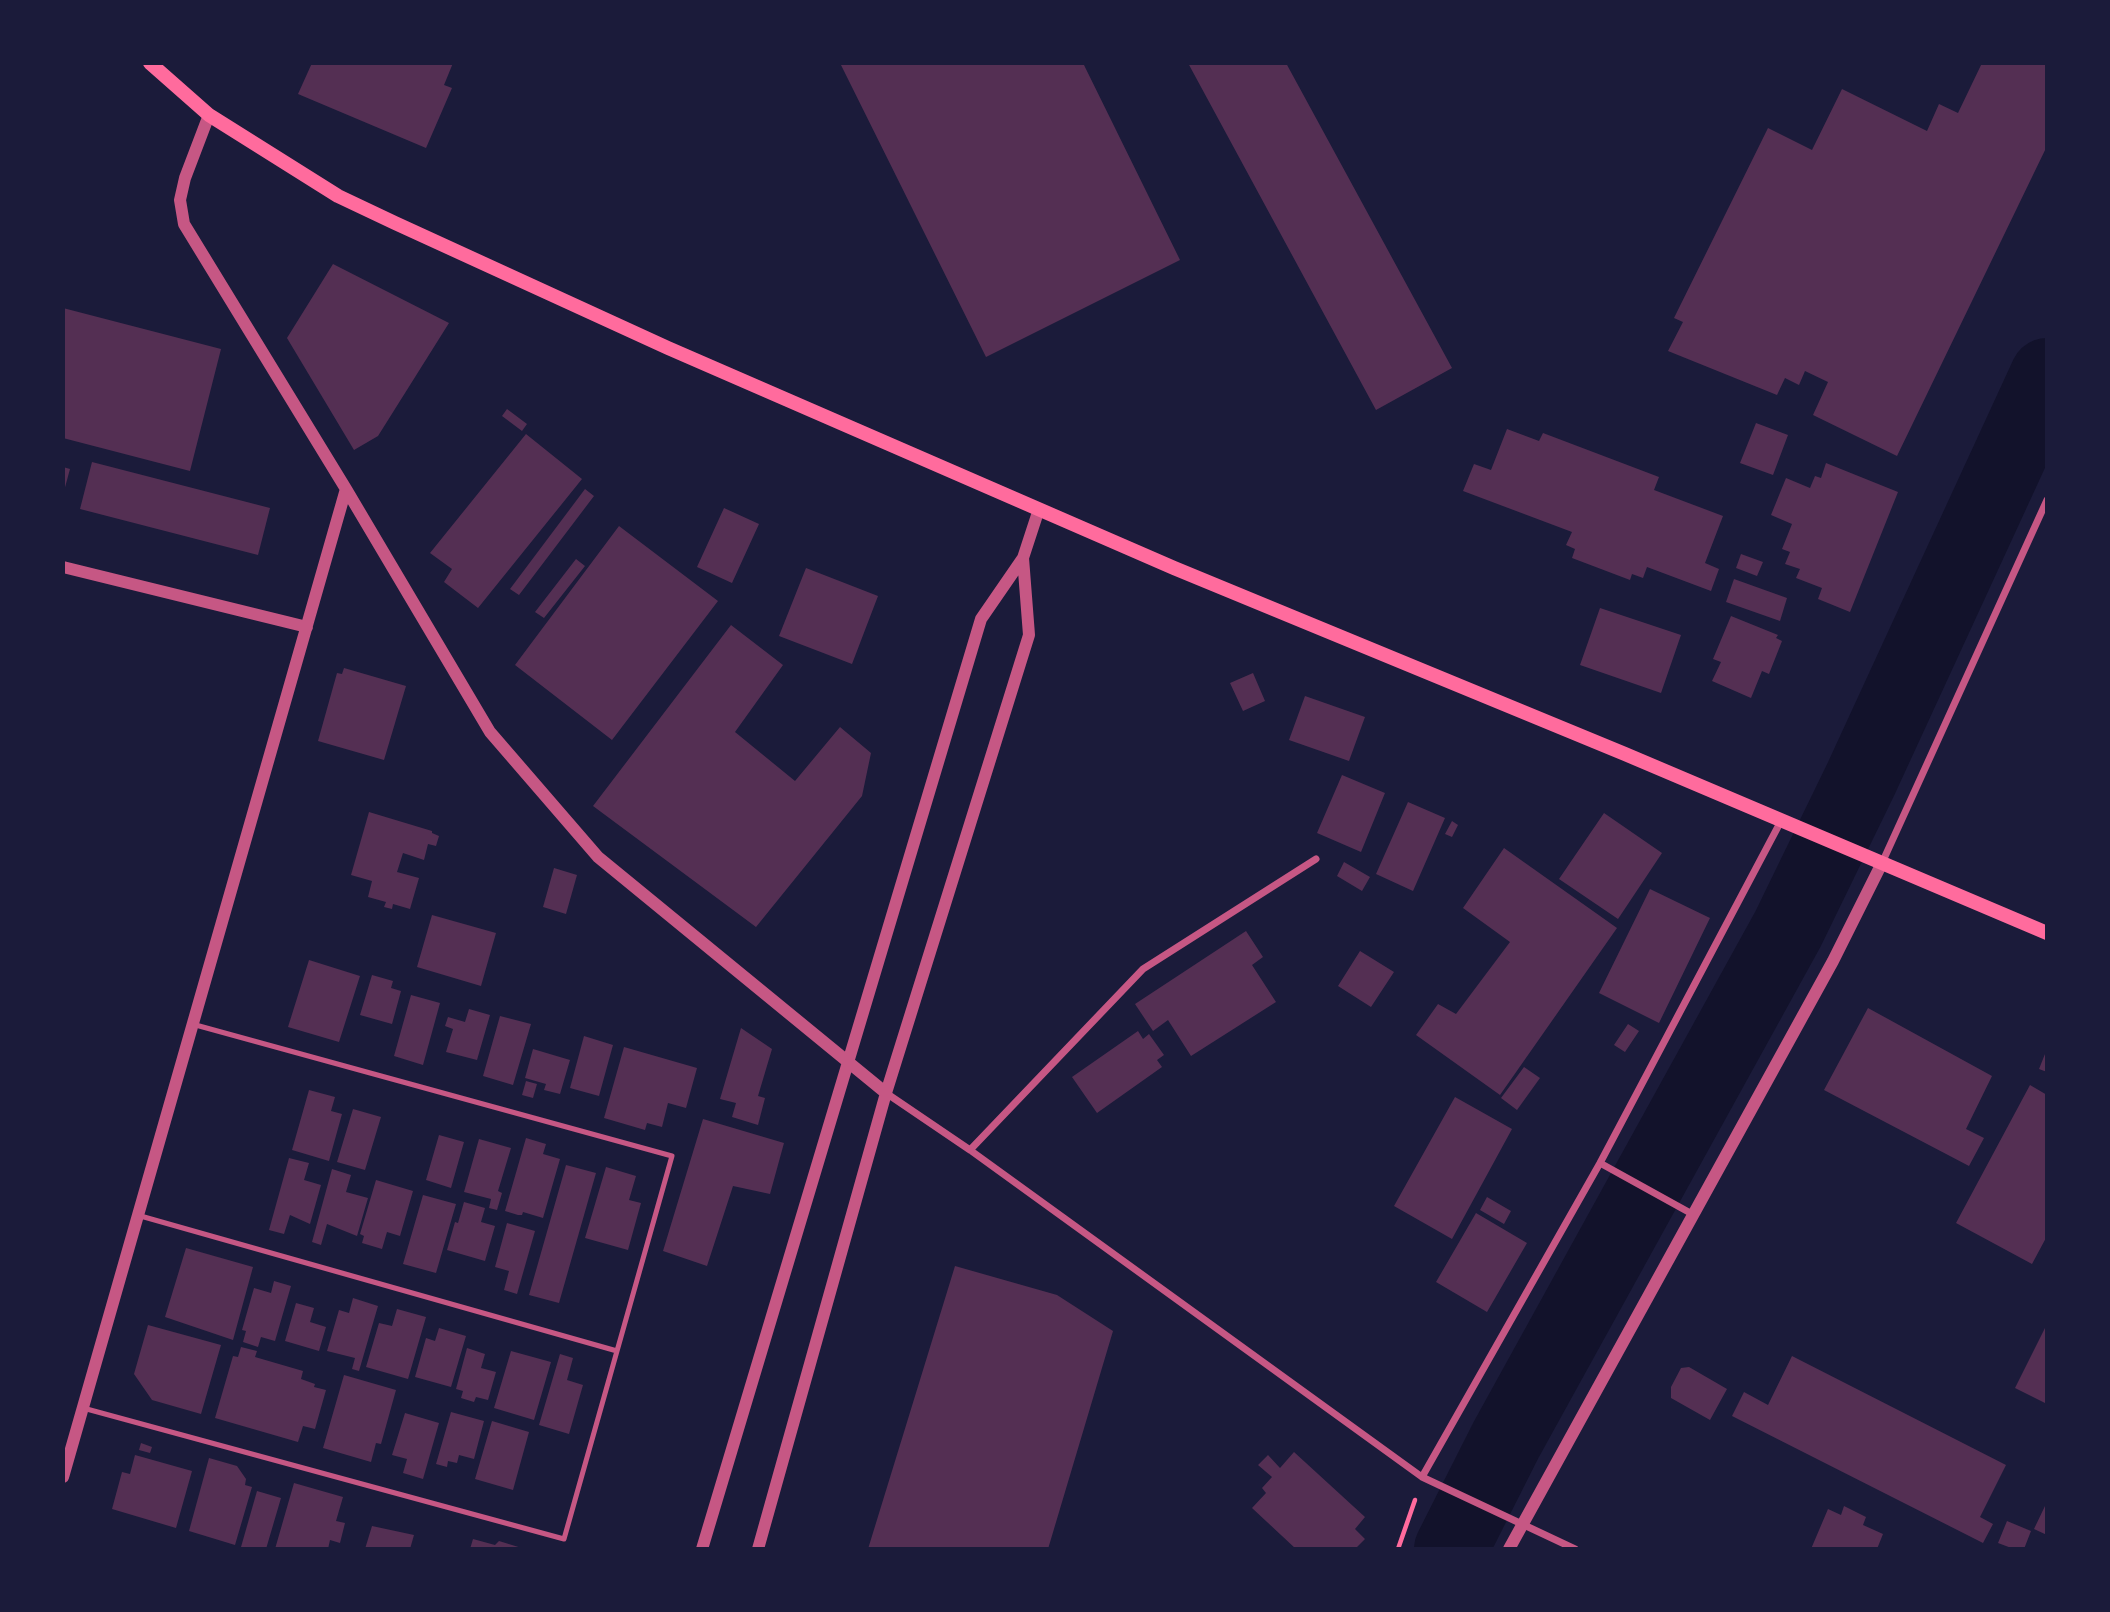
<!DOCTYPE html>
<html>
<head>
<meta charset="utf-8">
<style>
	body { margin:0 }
	#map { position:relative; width:2110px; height:1612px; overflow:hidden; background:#1b1b3a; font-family:Figtree,sans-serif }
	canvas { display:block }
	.frame { position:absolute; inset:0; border:65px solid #1b1b3a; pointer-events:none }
</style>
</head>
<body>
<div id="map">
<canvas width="2110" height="1612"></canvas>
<div class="frame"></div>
</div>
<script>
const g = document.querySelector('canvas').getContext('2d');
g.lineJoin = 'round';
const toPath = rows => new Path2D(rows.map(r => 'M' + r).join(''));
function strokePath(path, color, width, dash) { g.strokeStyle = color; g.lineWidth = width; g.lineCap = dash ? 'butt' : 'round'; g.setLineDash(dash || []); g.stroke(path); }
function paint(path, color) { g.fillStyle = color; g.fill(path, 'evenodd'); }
strokePath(toPath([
	[1451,1549,1506,1440,1788,929,1861,779,2047,375]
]), '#12122b', 74);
paint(toPath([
	[312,63,453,63,444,85,452,88,426,148,298,94],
	[840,63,1083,63,1180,260,986,357],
	[1188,63,1286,63,1452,368,1376,410],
	[1982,63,2047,63,2047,146,1897,456,1813,415,1828,382,1805,371,1799,385,1785,378,1777,395,1668,351,1683,322,1674,318,1768,128,1812,150,1842,89,1927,131,1939,104,1958,113],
	[333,264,449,323,378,436,354,450,287,338],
	[63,308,221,349,190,471,63,438],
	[507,409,527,424,522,431,502,416],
	[1756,423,1788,435,1773,475,1740,463],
	[1507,429,1539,441,1543,433,1659,477,1654,490,1723,516,1705,563,1719,569,1711,591,1647,567,1643,578,1632,574,1630,580,1572,558,1575,549,1566,545,1572,532,1463,491,1474,464,1491,470],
	[526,434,582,479,478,608,444,582,452,569,430,553],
	[92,462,270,508,258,555,80,509],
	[1826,463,1898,492,1850,612,1818,599,1822,588,1796,578,1800,569,1785,564,1790,552,1782,549,1792,524,1771,515,1786,478,1810,488,1815,476,1821,478],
	[63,467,70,469,64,491,63,490],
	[585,489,594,496,519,595,510,589],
	[724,508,759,524,732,583,697,567],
	[619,526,718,601,612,740,515,665],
	[1741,554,1763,562,1757,576,1736,568],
	[576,559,585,566,544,618,535,612],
	[806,568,878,596,852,664,779,636],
	[1734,579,1787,598,1780,621,1726,602],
	[1600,608,1681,635,1661,693,1580,665],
	[1731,616,1778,635,1776,638,1782,641,1769,674,1762,671,1751,698,1712,681,1721,662,1713,659],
	[731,625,783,665,735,732,795,781,840,727,871,753,862,796,756,927,593,806],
	[344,668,406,686,384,760,318,741,337,673,342,674],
	[1253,673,1265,701,1243,711,1230,683],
	[1305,696,1365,717,1349,761,1289,740],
	[1342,775,1385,793,1361,852,1317,833],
	[1408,802,1445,818,1413,891,1376,874],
	[369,812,432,831,432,833,439,836,436,846,428,844,424,860,403,853,397,872,419,878,410,909,393,904,392,909,384,907,386,902,368,897,372,881,351,875],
	[1604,813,1662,853,1618,919,1559,879],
	[1452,821,1458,825,1452,837,1445,834],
	[1504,848,1617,928,1500,1095,1416,1035,1438,1004,1456,1014,1510,942,1463,908],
	[1344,862,1370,877,1362,891,1337,876],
	[554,868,577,875,566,914,543,907],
	[1650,889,1710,918,1659,1023,1599,993],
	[432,915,496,933,481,986,417,967],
	[1246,931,1263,957,1252,965,1276,1002,1191,1056,1168,1020,1153,1031,1135,1004],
	[1360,951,1394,972,1371,1007,1338,986],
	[309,960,360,976,339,1042,288,1027],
	[372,975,393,981,391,988,401,991,392,1024,360,1015],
	[411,995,440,1003,423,1065,394,1056],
	[1868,1008,1992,1076,1966,1129,1984,1138,1969,1166,1824,1090],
	[469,1009,490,1015,477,1060,446,1052,453,1029,445,1026,448,1017,465,1022],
	[500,1016,531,1024,513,1085,483,1076],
	[1628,1024,1639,1031,1625,1052,1614,1045],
	[741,1028,772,1049,758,1096,765,1098,758,1125,732,1117,736,1103,720,1099],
	[1138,1031,1143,1039,1149,1034,1164,1055,1157,1060,1162,1067,1097,1113,1072,1077],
	[584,1036,613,1045,599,1096,570,1088],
	[624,1047,697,1068,686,1108,668,1103,662,1127,647,1123,645,1130,604,1118],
	[533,1049,570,1060,560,1094,544,1090,546,1084,525,1078],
	[2047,1049,2047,1072,2039,1069],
	[1524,1067,1540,1078,1517,1110,1501,1098],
	[526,1081,537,1084,533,1098,522,1095],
	[2030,1085,2047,1095,2047,1236,2032,1264,1956,1223],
	[309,1090,335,1097,331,1111,342,1114,329,1161,292,1150],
	[1455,1097,1512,1129,1452,1239,1394,1206],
	[353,1109,381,1117,365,1170,337,1162],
	[703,1119,784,1143,770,1194,733,1186,707,1266,663,1251],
	[439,1135,464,1142,451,1188,426,1180],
	[526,1138,546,1144,543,1154,560,1159,543,1218,523,1212,522,1215,518,1215,505,1211],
	[479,1139,511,1148,498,1191,502,1193,497,1210,489,1208,491,1199,464,1192],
	[289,1158,309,1163,304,1180,321,1185,310,1224,290,1215,284,1234,269,1230],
	[566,1165,596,1173,559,1303,529,1295],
	[606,1167,636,1176,629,1200,641,1203,628,1250,585,1238],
	[332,1169,351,1175,346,1192,368,1198,357,1236,327,1224,321,1245,312,1242],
	[376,1180,413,1191,400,1236,387,1232,382,1249,362,1243,364,1236,360,1234],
	[423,1195,456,1204,436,1273,403,1264],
	[1487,1197,1511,1211,1504,1224,1480,1210],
	[464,1202,485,1208,481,1222,495,1226,485,1261,447,1250,455,1222,458,1223],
	[1476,1213,1527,1243,1487,1312,1436,1282],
	[507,1223,535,1231,517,1294,504,1290,509,1271,495,1267],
	[186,1248,253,1267,233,1340,165,1317],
	[955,1266,1057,1295,1113,1331,1048,1549,868,1549],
	[274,1281,291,1286,275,1341,261,1337,258,1347,243,1342,246,1331,242,1330,254,1288,271,1293],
	[353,1298,378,1306,359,1371,352,1369,355,1358,327,1351,339,1310,349,1313],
	[296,1303,314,1308,310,1322,326,1327,319,1351,285,1341],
	[397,1309,426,1317,408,1379,366,1367,379,1323,392,1326],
	[2047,1324,2047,1404,2015,1388],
	[148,1325,221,1345,201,1414,152,1400,134,1374],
	[439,1328,466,1336,451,1387,415,1377,426,1338,435,1341],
	[241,1347,257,1351,255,1357,303,1371,301,1379,315,1384,314,1387,326,1390,315,1429,303,1426,298,1442,215,1418,233,1356,238,1357],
	[467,1348,485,1354,481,1368,496,1372,488,1400,476,1397,474,1402,461,1398,463,1391,456,1389],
	[511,1351,551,1362,534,1420,494,1408],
	[560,1354,573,1358,567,1380,583,1385,569,1434,539,1425],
	[1792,1356,2006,1465,1980,1517,1993,1524,1983,1543,1732,1416,1744,1392,1768,1405],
	[1689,1367,1727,1389,1710,1420,1671,1398,1671,1387,1681,1368],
	[344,1375,396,1390,381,1444,376,1443,371,1462,323,1448],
	[451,1412,484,1421,474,1459,459,1455,457,1463,448,1461,447,1467,436,1464],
	[405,1413,439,1423,423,1479,403,1473,407,1459,392,1455],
	[492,1421,529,1432,513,1490,475,1479],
	[141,1443,152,1447,150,1453,139,1450],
	[1294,1452,1365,1517,1355,1529,1365,1539,1355,1549,1296,1549,1252,1508,1266,1493,1262,1488,1272,1477,1258,1465,1268,1455,1280,1468],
	[135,1455,192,1471,176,1528,112,1509,122,1472,130,1474],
	[209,1458,237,1466,246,1479,245,1485,252,1487,235,1545,189,1531],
	[294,1483,343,1497,336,1521,345,1523,340,1543,330,1540,328,1549,275,1549],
	[257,1491,281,1498,266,1549,241,1547],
	[1844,1506,1866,1517,1863,1525,1883,1534,1877,1549,1811,1549,1828,1509,1841,1515],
	[2045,1506,2047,1507,2047,1535,2034,1529],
	[2007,1521,2031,1531,2024,1549,2014,1549,1998,1543],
	[372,1526,414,1535,410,1549,365,1549],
	[473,1539,495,1545,499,1541,525,1549,470,1549]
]), '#542f53');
strokePath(toPath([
	[1398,1549,1415,1500]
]), '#ff6b9d', 4.5);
strokePath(toPath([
	[137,1215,617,1351],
	[83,1408,564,1539,672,1156,192,1024]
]), '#c65784', 5);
strokePath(toPath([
	[1882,863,2047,500],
	[886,1093,970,1150,1422,1477,1575,1549],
	[970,1150,1143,969,1316,859],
	[1600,1163,1694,1215],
	[1422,1477,1600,1163,1781,821]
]), '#c65784', 7);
strokePath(toPath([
	[209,115,185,178,180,200,184,224,346,489,490,732,598,857,886,1093],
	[63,567,307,627],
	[63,1477,346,489],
	[702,1549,981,619,1023,558,1039,509],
	[758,1549,886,1093,1029,635,1023,558],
	[1509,1549,1833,961,1882,863]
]), '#c65784', 12);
strokePath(toPath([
	[150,63,209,115,338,196,395,223,668,348,1174,568,1625,754,2047,933]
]), '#ff6b9d', 14);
</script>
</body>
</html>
